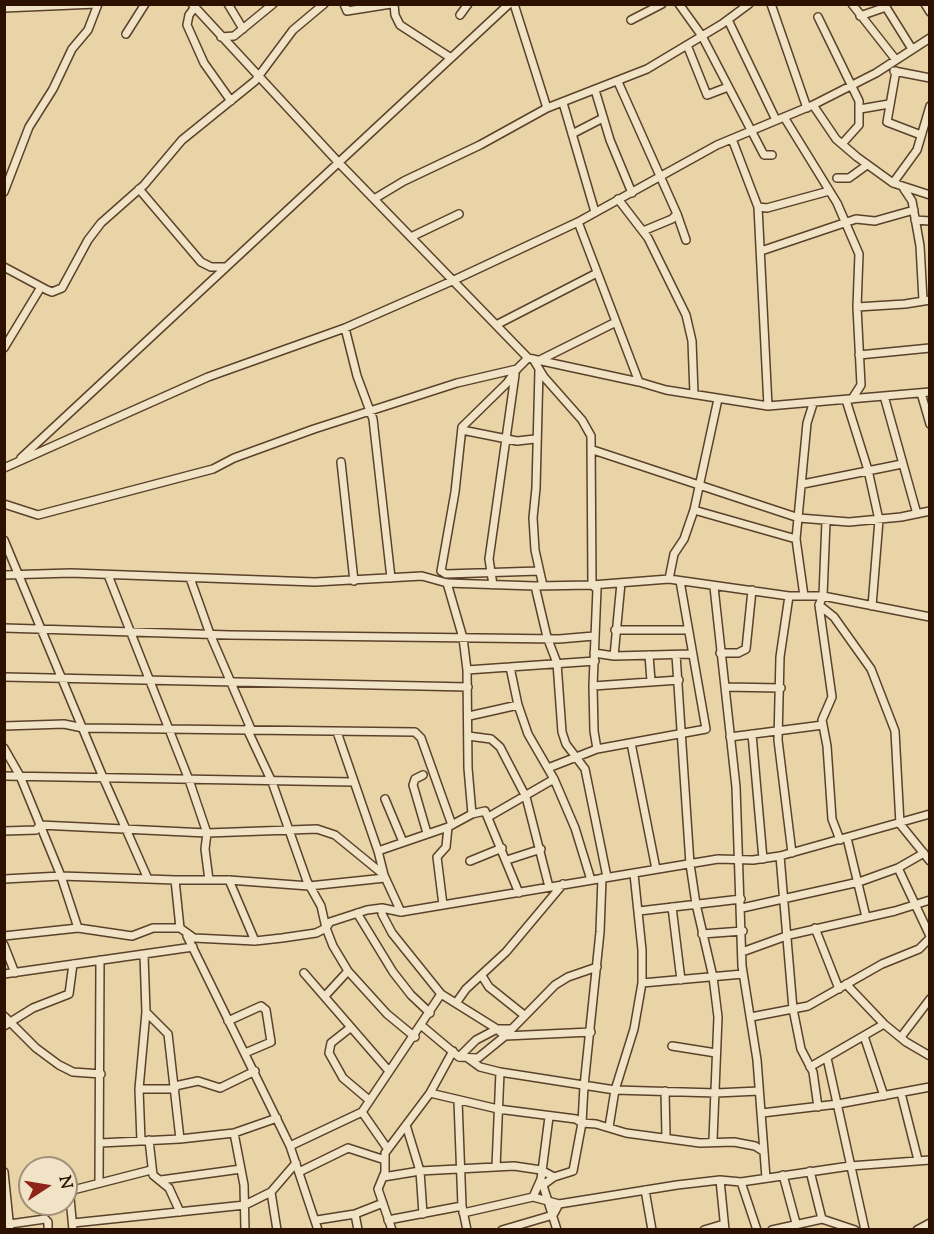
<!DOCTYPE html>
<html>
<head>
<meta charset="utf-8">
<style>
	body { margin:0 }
	#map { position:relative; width:934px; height:1234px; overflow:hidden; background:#e8d4a7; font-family:"Sorts Mill Goudy",serif }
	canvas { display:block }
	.frame { position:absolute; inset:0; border:6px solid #2c1000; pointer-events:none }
	.north { position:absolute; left:18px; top:1156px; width:60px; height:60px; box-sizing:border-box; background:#f0e3c6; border:2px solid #a28f77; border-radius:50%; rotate:78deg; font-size:16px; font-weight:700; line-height:24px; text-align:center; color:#2c1000 }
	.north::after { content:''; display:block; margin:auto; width:21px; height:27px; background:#8f2418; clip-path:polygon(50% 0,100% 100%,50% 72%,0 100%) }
</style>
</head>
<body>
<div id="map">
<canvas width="934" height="1234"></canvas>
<div class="frame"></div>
<div class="north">N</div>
</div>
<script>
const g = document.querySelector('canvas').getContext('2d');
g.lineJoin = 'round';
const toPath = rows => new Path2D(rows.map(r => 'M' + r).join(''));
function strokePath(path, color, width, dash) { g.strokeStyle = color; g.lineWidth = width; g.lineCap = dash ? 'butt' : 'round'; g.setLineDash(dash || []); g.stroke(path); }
const minor = toPath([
	[192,4,339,163,528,358,639,382,666,390,768,406,930,392],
	[228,4,243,29],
	[344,4,347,11,391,4],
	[394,4,395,15,400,25,451,58],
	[514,4,547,108],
	[679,4,702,36,764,155,772,155],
	[771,4,807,108],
	[852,4,896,60],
	[884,4,912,49],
	[925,4,930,12],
	[195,7,189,15,187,25,204,63,231,101],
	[4,8,96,4],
	[460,15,468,4],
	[860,16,886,7],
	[818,17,859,101,859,125,842,144],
	[631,20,662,4],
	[728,20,776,120],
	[126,34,145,4],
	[221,37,234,36,273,4],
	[687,45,707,95,728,87],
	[894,71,930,78],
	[896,71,887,122,921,135],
	[618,82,677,214,686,240],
	[595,90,610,140,632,193],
	[563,103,595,212],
	[813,105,836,139,857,157,893,183,930,195],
	[860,109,889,104],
	[784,117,837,203,859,254,857,307,861,385,852,399],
	[572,134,603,118],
	[732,139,758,207,768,406],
	[837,178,849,178,867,165],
	[893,183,917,150,930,106],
	[139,189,201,262,211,267,224,267],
	[904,189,912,201,920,246,923,300],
	[4,192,29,127,53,89,72,49,88,30,98,4],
	[374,199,404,181,480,145,547,108,647,69,722,24,749,4],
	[618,199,648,238,686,315,692,341,694,394],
	[758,207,767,208,829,191],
	[915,220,930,221],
	[578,222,639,382],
	[643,231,672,219,677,214],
	[413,236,459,214],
	[761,251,856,219,875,221,914,210],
	[4,267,47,290,52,292,62,288,88,240,101,223,144,185,182,140,255,81,293,30,324,4],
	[857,307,905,304,930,300],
	[496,325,597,273],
	[345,328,357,376,373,419,391,578],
	[4,348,41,287],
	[859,355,930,348],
	[533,359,544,377,582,420,591,436,592,585,597,589,593,686,594,731,597,749],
	[538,361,616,322],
	[517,369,507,383,462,427,455,492,441,571,446,574,539,571],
	[539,370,536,488,533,518,535,550,543,586],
	[921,393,930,424],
	[884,396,917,514],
	[846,400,868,470,879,520,872,606],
	[462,430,517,441,535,439],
	[593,450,799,518,849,522,901,517,930,511],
	[21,458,509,4],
	[341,462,354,581],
	[4,468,208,377,345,328,452,281,578,222,717,145,813,105,876,73,930,38],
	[803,484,902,464],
	[4,504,38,515,213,469,234,458,314,429,457,383,517,369,528,358],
	[694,510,796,539],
	[826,521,823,596,819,605,832,697,822,720,827,746,832,819,840,840],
	[4,540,102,775,148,879,175,880,180,928],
	[4,575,71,573,315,582,422,576,447,583,535,586,592,585,669,579,789,596,823,596,930,617],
	[108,575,189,780,207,833,205,849,209,880],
	[190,578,210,634,251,729],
	[669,579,674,554,684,539,694,510,718,399],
	[447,583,463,638,467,670,468,768,472,814],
	[493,585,489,559,515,375],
	[535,586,547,637,557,663,562,732,566,744,585,769,607,877],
	[714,587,736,787,742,966,757,1060,766,1178],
	[789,596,780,657,778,740,792,853],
	[804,596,796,539,807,423,813,404],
	[819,605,834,617,871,669,895,731,900,824,930,861],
	[4,628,230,635,559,639,594,636],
	[615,630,687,630],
	[594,653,614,656,691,654],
	[720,653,738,653,746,649,752,590],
	[649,655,651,681],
	[676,655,690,864,696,904,713,977,718,1017,713,1140],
	[614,656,621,583],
	[510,667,518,705,528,734,554,779,575,828,591,880],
	[467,670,595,661],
	[4,677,468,687],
	[593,686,679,680],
	[725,687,781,688],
	[469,716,518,705],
	[4,726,64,724,83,728,415,732,421,738,452,825],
	[247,729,272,782,307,881,321,906,326,928,333,946,348,971,387,1014,415,1037],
	[337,732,378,851,384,875],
	[752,734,763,859],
	[468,736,491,739,500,747,526,797,549,887],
	[730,737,823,725],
	[631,743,656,869],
	[4,748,20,776,61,876,78,928],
	[548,768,597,749,706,729,680,581],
	[423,775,415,779,413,785,427,833],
	[4,776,353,782],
	[385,799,403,842],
	[490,816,554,779],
	[4,831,36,830,40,825,207,833,317,829,335,835,384,875,401,912],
	[847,838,866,917],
	[378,851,448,827,472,814,485,811,519,893],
	[780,856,793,1009,801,1049,813,1072,818,1107],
	[507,860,541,849],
	[470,861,502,848],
	[898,868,930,936],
	[4,879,61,876,148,879],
	[175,880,229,880,309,886,385,878],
	[229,880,255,941],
	[443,905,437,857,446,847,448,827],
	[672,907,681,980],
	[382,908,382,914,392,933,441,994,497,1029,510,1029],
	[742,908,859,882,898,868,924,853],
	[639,911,741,899],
	[357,913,393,972,411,995,430,1013],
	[815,928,839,989],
	[702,934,743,931],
	[4,936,78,928,132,936,153,928,180,928,194,938,255,941,282,938,316,933,326,928,330,922,367,910,382,908,401,912,718,859,753,860,780,856,930,814],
	[187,936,290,1146,318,1230],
	[4,945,15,973],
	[742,952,789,935,895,911,930,900],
	[304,973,388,1070],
	[4,974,193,947],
	[482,976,489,987,524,1015],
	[642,983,743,974],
	[846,984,884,1024,906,1042,930,1056],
	[325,996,348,971],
	[456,1003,466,989,506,952,563,884],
	[146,1012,168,1034,180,1139],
	[4,1016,36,1048,59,1065,73,1072,101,1074],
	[751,1017,808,1006,882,964,919,949,930,938],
	[228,1021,261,1006,266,1010,271,1042,245,1053],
	[4,1026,33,1008,69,994,73,964],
	[422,1026,459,1057,478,1058,505,1036,555,985,568,977,597,967],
	[350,1028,331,1043,329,1053,343,1078,369,1100],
	[864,1036,884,1096],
	[901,1037,930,999],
	[672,1046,716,1053],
	[459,1057,476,1040,497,1029,505,1036,591,1032],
	[827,1058,865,1230],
	[469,1059,480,1067,500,1072,615,1090,716,1093,759,1091],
	[810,1067,884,1024],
	[175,1086,198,1081,220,1088,255,1071],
	[139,1089,175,1089],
	[665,1091,666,1136],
	[430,1093,498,1109,576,1119,582,1123,596,1124,626,1133,700,1143,734,1142,755,1146,763,1151],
	[901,1093,918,1160],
	[458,1101,462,1206,467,1230],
	[362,1112,387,1148],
	[762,1113,838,1104,930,1087],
	[549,1117,541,1179,557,1230],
	[406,1125,420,1171,423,1214],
	[609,1127,615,1090,634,1029,642,983,642,950,634,874],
	[234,1133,244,1185,245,1230],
	[149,1140,153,1175,169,1188,180,1212],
	[141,1141,139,1089,146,1012,144,955],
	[100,1143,180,1139,234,1133,277,1118],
	[290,1146,362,1112,441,994],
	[496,1167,500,1072],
	[810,1171,822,1219,855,1230],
	[4,1172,10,1230],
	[299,1172,348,1148,385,1160],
	[783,1175,796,1223],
	[383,1177,420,1171,514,1166,541,1170,554,1177],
	[161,1180,241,1169],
	[720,1180,725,1230],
	[99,1182,100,960],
	[741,1182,757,1230],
	[543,1185,554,1177,573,1171,582,1123,584,1086,600,932,602,878],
	[645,1190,652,1230],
	[271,1192,277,1230],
	[533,1197,541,1179],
	[463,1213,533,1197,559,1204,677,1185,720,1180,741,1182,850,1166,930,1160],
	[355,1214,358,1230],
	[317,1220,355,1214,383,1203],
	[388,1220,462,1206],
	[73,1223,245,1205,271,1192,296,1163],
	[10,1224,45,1219,48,1222,48,1230],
	[73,1230,70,1198,73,1190,151,1170],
	[392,1230,378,1189,385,1172,385,1153,430,1093,453,1051],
	[502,1230,553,1215,559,1204],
	[704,1230,724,1224],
	[772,1230,822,1219],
	[917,1230,930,1223]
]);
strokePath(minor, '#5b412a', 10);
strokePath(minor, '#f0e3c6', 7);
</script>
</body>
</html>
